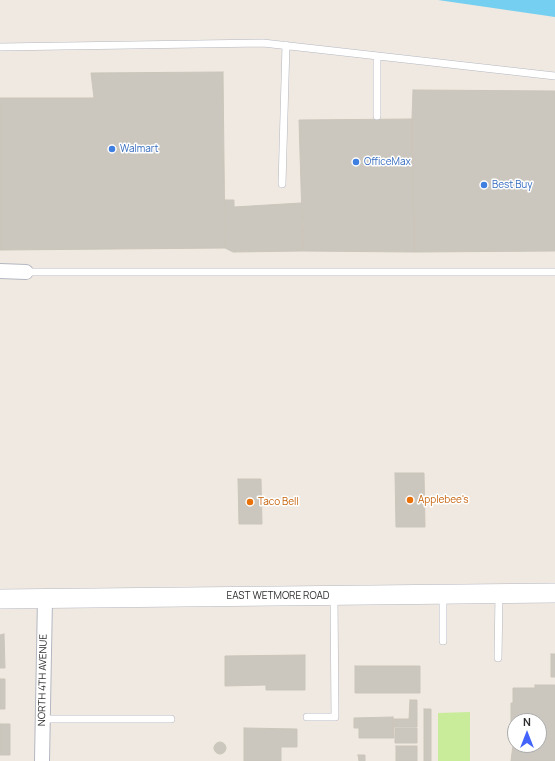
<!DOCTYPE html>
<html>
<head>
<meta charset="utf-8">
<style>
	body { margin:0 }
	#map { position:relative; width:555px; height:761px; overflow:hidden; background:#efe9e1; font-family:Manrope,sans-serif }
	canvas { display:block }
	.north { position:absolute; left:507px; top:713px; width:40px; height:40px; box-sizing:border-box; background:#fff; border:1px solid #ababab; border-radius:50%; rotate:0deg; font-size:11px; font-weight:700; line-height:16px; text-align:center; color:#2e2e2e }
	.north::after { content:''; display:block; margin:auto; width:14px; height:18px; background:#4264fb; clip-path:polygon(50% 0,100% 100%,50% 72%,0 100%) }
</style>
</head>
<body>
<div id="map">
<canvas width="555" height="761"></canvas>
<div class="north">N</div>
</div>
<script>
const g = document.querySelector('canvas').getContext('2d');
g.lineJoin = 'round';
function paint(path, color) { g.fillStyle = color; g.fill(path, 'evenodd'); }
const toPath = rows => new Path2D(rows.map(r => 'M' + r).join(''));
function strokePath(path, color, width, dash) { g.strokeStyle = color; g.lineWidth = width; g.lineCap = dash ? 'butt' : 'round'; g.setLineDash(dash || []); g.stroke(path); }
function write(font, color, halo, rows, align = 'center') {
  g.font = font + ' Manrope,sans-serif'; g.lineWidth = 3; g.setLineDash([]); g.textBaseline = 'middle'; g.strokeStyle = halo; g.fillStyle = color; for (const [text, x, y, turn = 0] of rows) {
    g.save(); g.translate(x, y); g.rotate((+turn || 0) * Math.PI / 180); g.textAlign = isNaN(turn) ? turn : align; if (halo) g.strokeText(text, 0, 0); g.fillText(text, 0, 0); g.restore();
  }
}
paint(toPath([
	[470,712,470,761,438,761,438,713]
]), '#c9ec9a');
paint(toPath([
	[438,0,555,0,555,17]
]), '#75cff0');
const building = toPath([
	[223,72,225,248,0,250,0,98,94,98,91,73,223,72],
	[413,90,555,91,555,251,414,252,412,119,413,90],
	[412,119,414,252,303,251,299,120,412,119],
	[225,200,234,200,234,207,301,203,303,251,233,252,225,248,225,200],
	[395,473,424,473,425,527,396,527,395,473],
	[238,479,261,479,262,524,239,524,238,479],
	[4,634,5,668,0,668,0,635,4,634],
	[551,654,555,654,555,677,551,677,551,654],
	[305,655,305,690,266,690,266,685,225,686,225,656,305,655],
	[355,666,420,666,420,693,355,693,355,666],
	[0,679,5,679,5,709,0,709,0,679],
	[535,685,555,685,555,761,511,761,514,737,511,737,511,703,513,703,513,688,535,688,535,685],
	[515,721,539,721,539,745,515,745,515,721],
	[410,700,417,700,417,727,393,727,393,719,409,719,410,700],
	[424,709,431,709,431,761,424,761,424,709],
	[393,717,394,738,359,738,359,728,354,728,354,718,393,717],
	[0,724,10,724,10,755,0,755,0,724],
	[244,728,297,729,297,747,281,747,281,761,244,761,244,728],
	[395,728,417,728,417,743,395,743,395,728],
	'214 748a6 6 0 1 1 12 0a6 6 0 1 1-12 0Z',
	[396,746,417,746,417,761,396,761,396,746],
	[358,755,365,755,365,761,359,761,358,755]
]);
paint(building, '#cbc7bf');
strokePath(building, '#cbc5ba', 1);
const lane = toPath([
	[0,47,263,43,555,76],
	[377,116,377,56],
	[282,184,286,45],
	[26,272,555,272],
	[443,641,443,595],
	[498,658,499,594],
	[307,717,335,717,334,596],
	[42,719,171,719]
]);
const street = toPath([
	[0,271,26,272],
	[42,761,45,598]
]);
const secondary = toPath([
	[0,599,555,593]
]);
strokePath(lane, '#b4b7c1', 8);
strokePath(street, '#b4b7c1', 16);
strokePath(secondary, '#b4b7c1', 20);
strokePath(lane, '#fff', 7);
strokePath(street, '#fff', 14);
strokePath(secondary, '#fff', 19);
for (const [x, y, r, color] of [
	[112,149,4,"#3f7fe0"],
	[356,162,4,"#3f7fe0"],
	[484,185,4,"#3f7fe0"],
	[410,500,4,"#e8710a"],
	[250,502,4,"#e8710a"]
]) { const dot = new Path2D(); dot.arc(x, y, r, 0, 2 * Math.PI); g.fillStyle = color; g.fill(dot); strokePath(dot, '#fff', 1.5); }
write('10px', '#366cbe', '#fff', [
	["Walmart",120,149],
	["OfficeMax",364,162],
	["Best Buy",492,185]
], 'left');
write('10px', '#c56008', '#fff', [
	["Applebee's",418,500],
	["Taco Bell",258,502]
], 'left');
write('10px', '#2e2e2e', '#fff', [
	["EAST WETMORE ROAD",278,596],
	["NORTH 4TH AVENUE",43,680,-89]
]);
</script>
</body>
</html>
